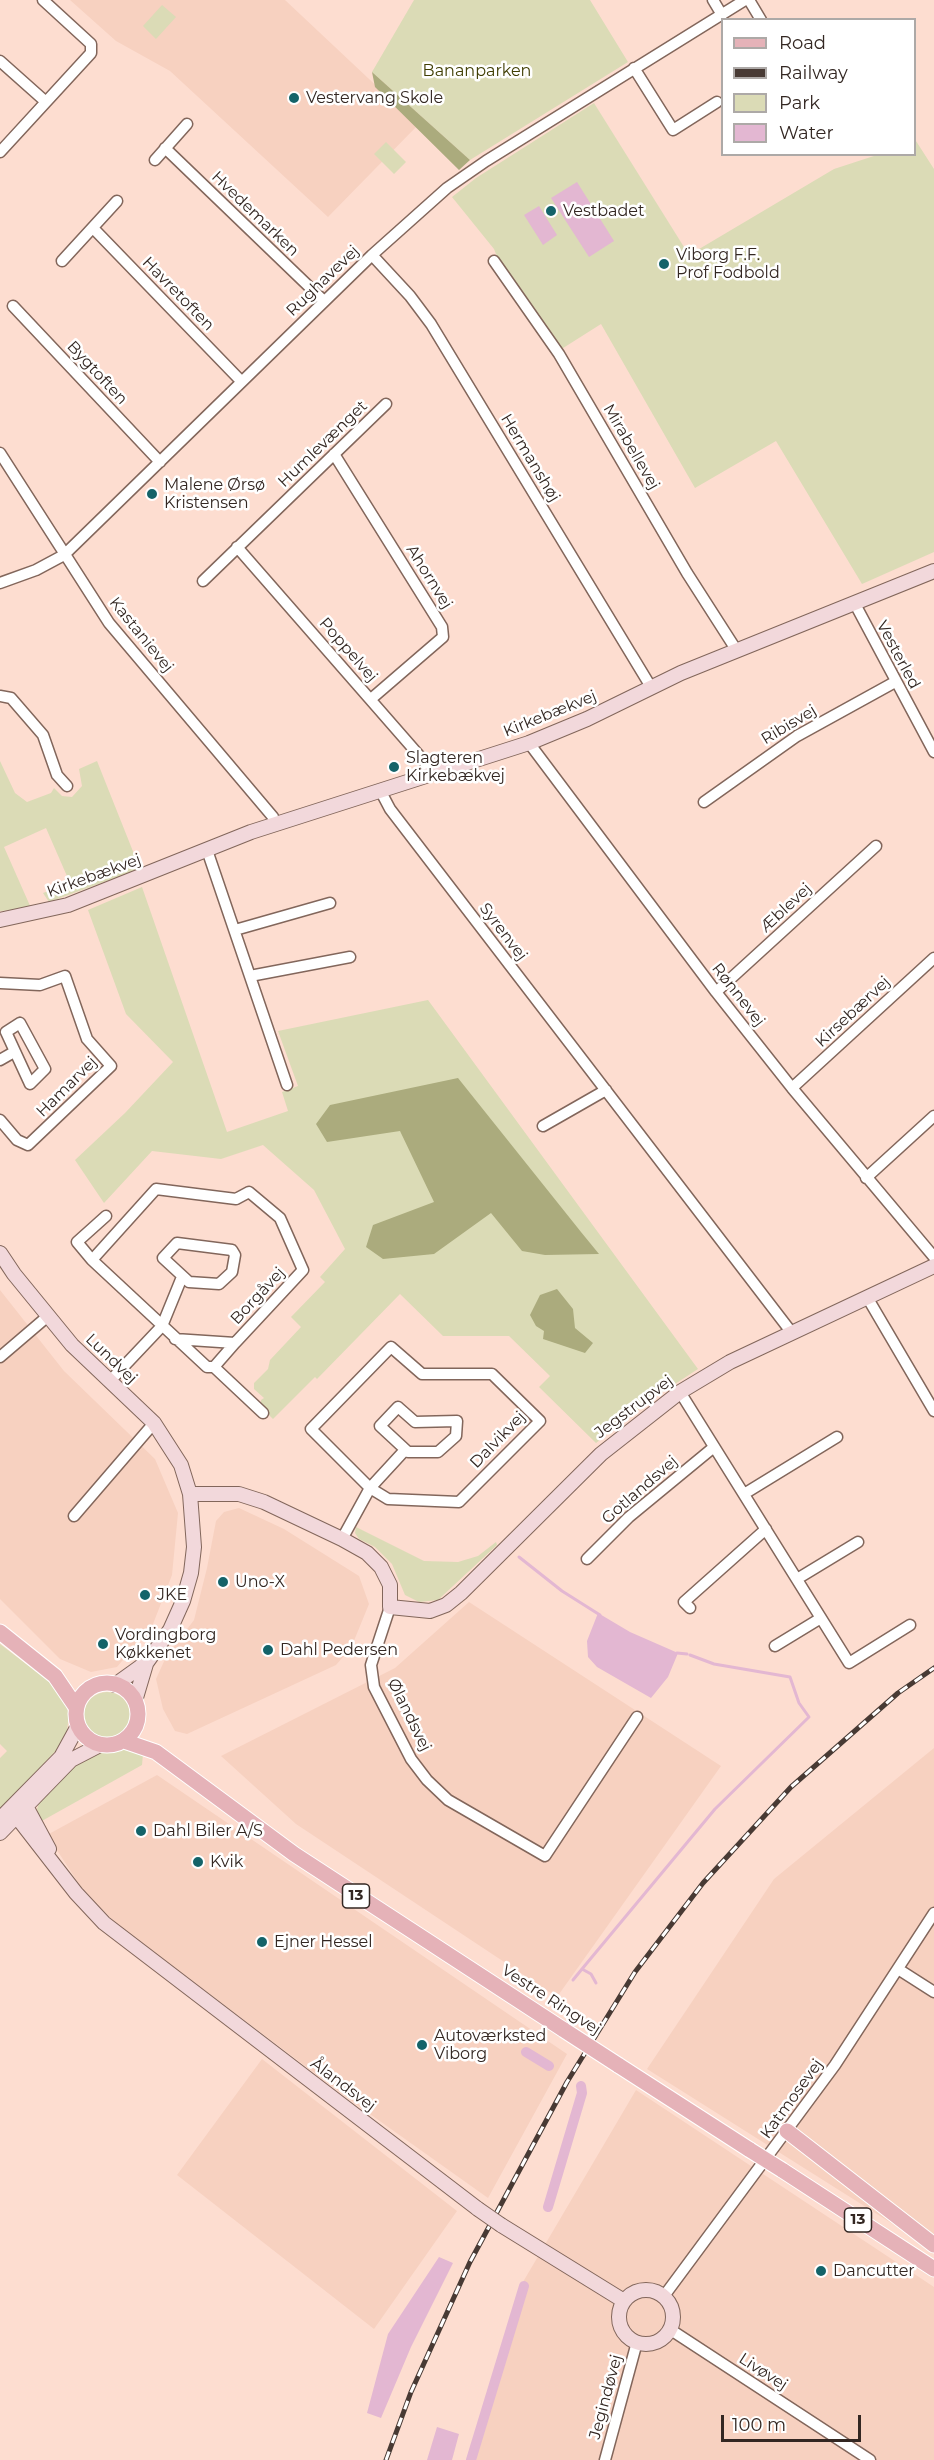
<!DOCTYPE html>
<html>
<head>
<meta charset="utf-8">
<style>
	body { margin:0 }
	#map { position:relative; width:934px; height:2460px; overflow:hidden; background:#fdddd0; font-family:Montserrat,sans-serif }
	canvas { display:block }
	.legend { position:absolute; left:721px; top:18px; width:195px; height:138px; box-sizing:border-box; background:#fff; border:2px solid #ada9a7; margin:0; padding:8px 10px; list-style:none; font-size:18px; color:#332722 }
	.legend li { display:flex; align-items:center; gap:12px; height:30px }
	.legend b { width:30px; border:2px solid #ada9a7 }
	.scale { position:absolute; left:721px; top:2415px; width:140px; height:27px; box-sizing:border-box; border:3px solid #332722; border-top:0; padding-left:8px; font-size:18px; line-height:21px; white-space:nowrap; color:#332722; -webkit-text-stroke:4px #fff; paint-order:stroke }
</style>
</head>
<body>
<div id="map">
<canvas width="934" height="2460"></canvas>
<ul class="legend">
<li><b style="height:8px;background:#e5b2b8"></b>Road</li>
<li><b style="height:8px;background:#483a34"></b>Railway</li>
<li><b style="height:16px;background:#dbdbb6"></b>Park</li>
<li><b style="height:16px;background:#e3b7d2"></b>Water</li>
</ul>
<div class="scale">100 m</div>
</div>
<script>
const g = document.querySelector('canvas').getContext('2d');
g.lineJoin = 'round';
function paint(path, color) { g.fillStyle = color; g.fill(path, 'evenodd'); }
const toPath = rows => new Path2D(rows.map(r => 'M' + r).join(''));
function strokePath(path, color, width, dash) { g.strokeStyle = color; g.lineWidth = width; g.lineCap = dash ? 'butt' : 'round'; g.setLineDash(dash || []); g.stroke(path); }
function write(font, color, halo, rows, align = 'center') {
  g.font = font + ' Montserrat,sans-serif'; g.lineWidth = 5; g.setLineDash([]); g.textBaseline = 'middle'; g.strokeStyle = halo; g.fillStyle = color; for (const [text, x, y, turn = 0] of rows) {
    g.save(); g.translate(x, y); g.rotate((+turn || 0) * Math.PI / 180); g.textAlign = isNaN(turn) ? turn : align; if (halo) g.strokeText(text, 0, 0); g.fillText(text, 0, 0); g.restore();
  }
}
paint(toPath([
	[70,0,285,0,418,125,328,217,170,71,116,41],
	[0,1290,64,1371,155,1459,178,1513,172,1575,153,1624,117,1667,91,1672,60,1659,0,1599],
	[239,1508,284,1529,359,1576,369,1604,351,1648,336,1665,187,1734,175,1731,163,1709,156,1679,166,1657,194,1620,207,1568,216,1521,224,1512],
	[469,1602,721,1766,557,1997,296,1824,221,1756,395,1668],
	[934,1748,934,2250,647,2069,774,1879],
	[157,1775,567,2054,488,2198,353,2102,118,1925,85,1893,47,1835],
	[262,2059,457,2211,374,2329,177,2175],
	[636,2090,934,2287,934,2460,470,2460,520,2287]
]), '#f7d1c0');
paint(toPath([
	[414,0,590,0,628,62,470,160,372,72],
	[162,5,176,17,156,39,143,26],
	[594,103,689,255,834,169,877,155,914,154,916,141,934,169,934,552,862,584,776,441,695,488,601,324,560,350,498,259,494,249,452,197,476,178],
	[386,142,406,162,394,174,374,154],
	[0,761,15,793,27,802,51,793,54,788,62,796,72,797,82,786,79,769,97,761,140,869,49,902,43,893,70,883,46,828,4,847,31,908,0,911],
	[142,887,227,1132,288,1111,282,1092,298,1086,278,1031,428,1000,698,1369,652,1399,596,1443,539,1387,550,1376,509,1336,443,1336,400,1294,317,1379,315,1377,273,1419,261,1407,261,1400,264,1398,254,1389,254,1383,268,1369,270,1360,301,1327,291,1317,325,1282,320,1277,345,1249,314,1190,263,1145,221,1159,152,1151,104,1203,75,1160,125,1113,173,1062,126,1014,88,910],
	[356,1527,424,1561,458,1562,478,1556,496,1542,497,1545,438,1600,419,1602,405,1595,392,1564,375,1547,359,1539,355,1533],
	[0,1644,51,1683,62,1696,69,1714,67,1731,62,1744,0,1811,0,1758,7,1751,0,1744],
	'84 1715a23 23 0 1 1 46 0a23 23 0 1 1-46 0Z',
	[125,1750,143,1754,142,1765,40,1822,37,1809,41,1797,75,1762,94,1751]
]), '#dbdbb6');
paint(toPath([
	[372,72,470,160,459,170,375,87],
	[458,1078,581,1232,599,1254,545,1255,522,1251,491,1213,434,1254,383,1259,366,1247,373,1225,434,1202,400,1131,327,1142,316,1124,330,1105],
	[557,1289,573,1309,575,1328,593,1343,585,1353,543,1339,544,1331,536,1326,530,1315,540,1295]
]), '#abab7d');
paint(toPath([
	[577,182,614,241,589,257,551,198],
	[539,206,557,235,543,245,524,215],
	[598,1613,630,1632,678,1653,668,1677,651,1698,597,1667,588,1657,587,1641],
	[439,2257,453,2263,411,2347,381,2418,367,2413,388,2334],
	[437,2427,459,2434,452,2460,427,2460]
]), '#e3b7d2');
strokePath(toPath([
	[519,1557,562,1591,600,1615],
	[677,1653,687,1654],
	[582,1969,715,1809,809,1717,799,1703,790,1677,714,1664,690,1655],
	[573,1980,582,1969,591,1974,596,1983]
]), '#e3b7d2', 3);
strokePath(toPath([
	[526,2052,549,2066],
	[548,2207,582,2093,581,2086],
	[471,2460,524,2286]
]), '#e3b7d2', 10);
const street = toPath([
	[713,0,722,15],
	[749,0,761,20],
	[0,61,46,102],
	[634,68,673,130,717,102],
	[165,148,324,301],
	[0,152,91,53,91,44,43,0],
	[155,160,187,124],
	[93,228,241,381],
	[372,255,410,296,431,324,651,687],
	[62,261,117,201],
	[494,261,559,354,687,573,737,651],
	[13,306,160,462],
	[0,453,109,623,273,817,275,824],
	[334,454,442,627,443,637,371,699],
	[237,547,424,761,431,775],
	[203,581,386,404],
	[0,583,36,570,64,555,372,255,447,188,486,161,745,0],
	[855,604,934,752],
	[0,696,11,698,43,735,57,775,67,786],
	[529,743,716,992,792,1088,934,1257],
	[380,790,390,809,792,1333],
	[704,802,797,736,895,682],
	[207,850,287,1085],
	[235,930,330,903],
	[250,976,350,957],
	[0,983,40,985,65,976,87,1039,111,1066,28,1145,17,1140,0,1120],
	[716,992,876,846],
	[20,1023,45,1069,30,1084,6,1032,20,1023],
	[0,1060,14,1052],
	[792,1088,934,958],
	[543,1126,606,1090],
	[866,1178,934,1116],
	[106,1216,77,1242,92,1260,207,1367,214,1367,235,1343],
	[177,1243,232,1250,235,1255,232,1272,219,1284,189,1282,163,1258,177,1243],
	[92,1260,156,1189,236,1199,249,1192,280,1218,303,1270,235,1343,175,1339],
	[867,1297,934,1411],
	[391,1347,422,1374,492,1374,540,1421,459,1502,388,1499,370,1488,311,1429,391,1347],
	[0,1357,48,1316],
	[214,1367,263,1413],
	[110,1381,162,1326,182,1277],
	[680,1392,849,1663,910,1625],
	[398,1407,415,1422,457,1421,456,1436,438,1452,408,1452,380,1426,398,1407],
	[744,1494,837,1437],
	[74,1516,154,1423],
	[342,1539,370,1488,405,1450],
	[587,1559,629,1517,714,1447],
	[797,1579,858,1542],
	[390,1607,371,1665,374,1687,411,1759,427,1780,448,1800,545,1856,637,1717],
	[690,1608,684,1602,766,1529],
	[775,1646,821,1618],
	[898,1969,934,1992],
	[664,2296,835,2065,934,1913],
	[671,2330,870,2460],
	[605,2460,637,2342]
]);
const secondary = toPath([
	[0,920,68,905,251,832,529,743,587,719,681,673,934,571],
	[0,1253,14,1274,72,1345,154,1423,181,1465,190,1494,194,1547,191,1573,183,1601,170,1630,147,1662,115,1685],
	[190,1494,239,1494,264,1502,342,1539,367,1553,381,1567,390,1585,390,1607,430,1611,446,1605,461,1593,601,1454,680,1392,730,1362,934,1266],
	[135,1701,146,1664],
	[19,1804,27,1808,49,1849],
	[7,1812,17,1817,76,1893,104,1923,478,2209],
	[1,1818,61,1757,78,1726],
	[0,1833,71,1760,100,1745],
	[501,2225,624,2301],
	'619 2317a27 27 0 1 1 54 0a27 27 0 1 1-54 0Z'
]);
const primary = toPath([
	[0,1632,55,1676,76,1707],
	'76 1714a31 31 0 1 1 62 0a31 31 0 1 1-62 0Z',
	[124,1741,156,1752,294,1854,564,2030],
	[618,2065,750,2150],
	[787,2131,934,2245],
	[782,2170,934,2269]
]);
strokePath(street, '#82665b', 13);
strokePath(secondary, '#82665b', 16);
strokePath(primary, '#fff', 17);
strokePath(street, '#fff', 10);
strokePath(secondary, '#f2d8db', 14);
strokePath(primary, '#e5b2b8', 15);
const rail = toPath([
	[386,2460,411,2392,470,2262,567,2082,635,1972,703,1883,791,1787,898,1693,934,1668]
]);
strokePath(rail, '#483a34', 5);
strokePath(rail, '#fff', 3, [9]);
const secondaryBridge = toPath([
	[478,2209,501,2225]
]);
const primaryBridge = toPath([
	[564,2030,618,2065],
	[750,2150,782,2170]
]);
strokePath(secondaryBridge, '#82665b', 16, []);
strokePath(primaryBridge, '#fff', 17, []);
strokePath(secondaryBridge, '#f2d8db', 14);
strokePath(primaryBridge, '#e5b2b8', 15);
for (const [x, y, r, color] of [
	[294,98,6,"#146369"],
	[551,211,6,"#146369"],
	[664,264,6,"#146369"],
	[152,494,6,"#146369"],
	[394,767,6,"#146369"],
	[223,1582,6,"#146369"],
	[145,1595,6,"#146369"],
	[103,1644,6,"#146369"],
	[268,1650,6,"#146369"],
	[141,1831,6,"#146369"],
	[198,1862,6,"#146369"],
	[262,1942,6,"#146369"],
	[422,2045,6,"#146369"],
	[821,2271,6,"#146369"]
]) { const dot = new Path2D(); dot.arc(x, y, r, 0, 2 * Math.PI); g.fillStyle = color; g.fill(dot); strokePath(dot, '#fff', 2); }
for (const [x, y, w] of [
	[356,1896,27],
	[858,2220,27]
]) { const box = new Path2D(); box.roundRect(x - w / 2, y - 12, w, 24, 4.5); g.fillStyle = '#fff'; g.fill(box); strokePath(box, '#332722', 1.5); }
write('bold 15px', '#332722', null, [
	["13",356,1896],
	["13",858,2220]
]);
write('16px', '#403e03', '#fff', [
	["Bananparken",477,71]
]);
write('16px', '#332722', '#fff', [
	["Vestervang Skole",306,98],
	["Vestbadet",563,211],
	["Viborg F.F.",676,255],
	["Prof Fodbold",676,273],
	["Malene Ørsø",164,485],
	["Kristensen",164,503],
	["Slagteren",406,758],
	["Kirkebækvej",406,776],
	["Uno-X",235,1582],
	["JKE",157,1595],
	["Vordingborg",115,1635],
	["Køkkenet",115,1653],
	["Dahl Pedersen",280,1650],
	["Dahl Biler A/S",153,1831],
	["Kvik",210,1862],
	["Ejner Hessel",274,1942],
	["Autoværksted",434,2036],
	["Viborg",434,2054],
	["Dancutter",833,2271]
], 'left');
write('16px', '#332722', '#fff', [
	["Hvedemarken",255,214,44],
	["Rughavevej",323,281,-44],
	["Havretoften",178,294,46],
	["Bygtoften",97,373,47],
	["Humlevænget",323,444,-44],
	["Mirabellevej",631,447,60],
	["Hermanshøj",530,458,59],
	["Ahornvej",429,577,58],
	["Kastanievej",141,635,51],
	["Poppelvej",348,650,49],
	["Vesterled",898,655,62],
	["Kirkebækvej",550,714,-22],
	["Ribisvej",789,725,-31],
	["Kirkebækvej",94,876,-20],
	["Æblevej",786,908,-43],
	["Syrenvej",503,932,53],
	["Rønnevej",738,995,52],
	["Kirsebærvej",853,1012,-43],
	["Hamarvej",67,1087,-45],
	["Borgåvej",258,1296,-47],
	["Lundvej",111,1359,44],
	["Jegstrupvej",634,1407,-37],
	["Dalvikvej",498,1440,-46],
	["Gotlandsvej",640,1490,-41],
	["Ølandsvej",409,1715,64],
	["Vestre Ringvej",551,2000,33],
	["Ålandsvej",343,2085,37],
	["Katmosevej",792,2099,-54],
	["Livøvej",763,2372,33],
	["Jegindøvej",606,2397,-75]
]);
</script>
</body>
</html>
